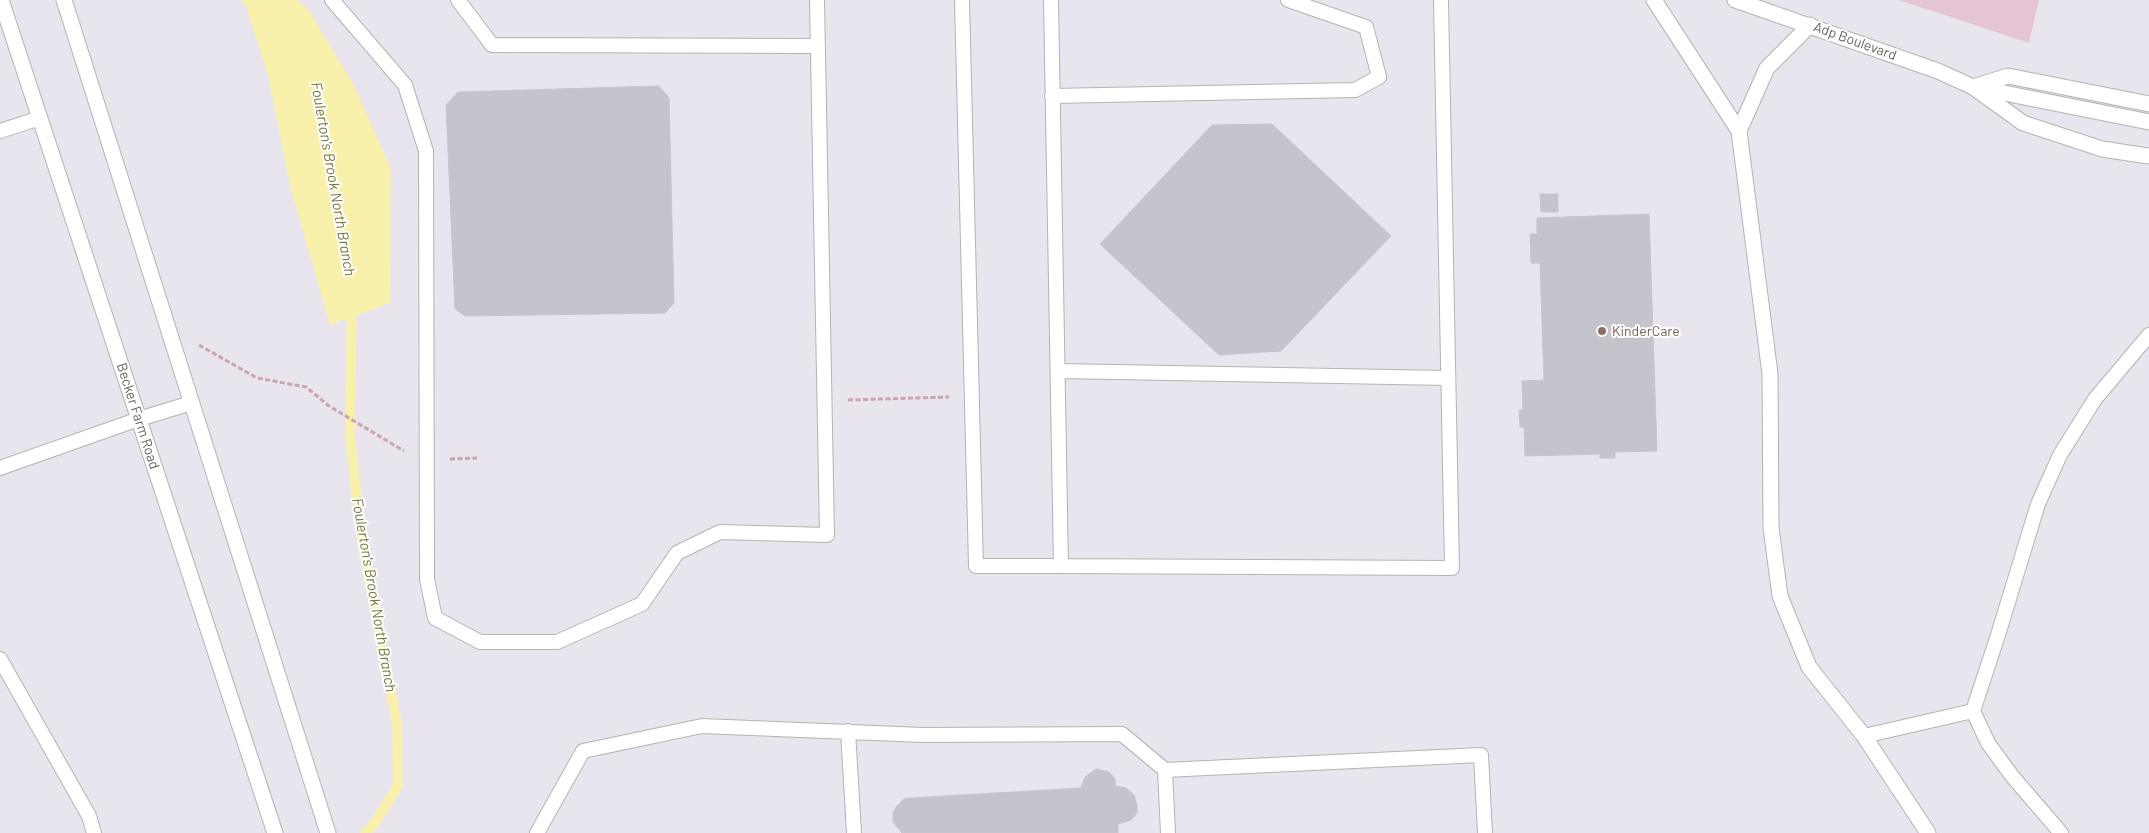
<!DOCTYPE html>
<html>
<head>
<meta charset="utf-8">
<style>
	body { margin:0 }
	canvas { display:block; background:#e8e5ee }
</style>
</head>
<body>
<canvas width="2149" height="833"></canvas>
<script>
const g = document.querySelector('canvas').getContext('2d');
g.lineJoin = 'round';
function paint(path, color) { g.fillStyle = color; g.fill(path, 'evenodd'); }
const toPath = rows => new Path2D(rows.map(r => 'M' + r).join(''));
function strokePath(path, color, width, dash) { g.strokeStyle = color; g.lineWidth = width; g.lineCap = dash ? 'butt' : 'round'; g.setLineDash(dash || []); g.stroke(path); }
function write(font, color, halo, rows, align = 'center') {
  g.font = font + ' Barlow,sans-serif'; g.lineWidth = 4; g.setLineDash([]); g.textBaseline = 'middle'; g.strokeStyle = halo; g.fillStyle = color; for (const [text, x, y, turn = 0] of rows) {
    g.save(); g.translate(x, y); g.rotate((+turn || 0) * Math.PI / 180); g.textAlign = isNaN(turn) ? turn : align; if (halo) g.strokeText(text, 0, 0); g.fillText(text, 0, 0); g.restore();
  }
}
paint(toPath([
	[1899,0,2039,0,2029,43]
]), '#e4c4d5');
paint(toPath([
	[240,0,298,0,310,12,354,86,391,169,390,303,330,325,291,190,268,75,246,6]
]), '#f8f0ab');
strokePath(toPath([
	[352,305,350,438,362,541,397,724,398,786,374,824,365,833]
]), '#f8f0ab', 10);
const building = toPath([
	[659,86,669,98,674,303,665,313,465,316,455,309,446,105,458,92,659,86],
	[1272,124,1391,236,1281,351,1219,355,1100,244,1212,125,1272,124],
	[1540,194,1558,194,1558,212,1541,212,1540,194],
	[1649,214,1657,451,1615,452,1615,458,1600,458,1600,454,1525,456,1524,427,1520,427,1519,410,1523,410,1522,381,1544,380,1540,263,1531,263,1530,234,1537,234,1537,218,1649,214],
	[1096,769,1109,772,1115,779,1115,786,1126,788,1134,795,1137,805,1137,813,1131,820,1118,824,1118,833,902,833,893,822,893,812,896,807,904,799,910,798,1081,788,1085,777,1096,769]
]);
paint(building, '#c5c4cc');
strokePath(building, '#c6c4d3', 1);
const service = toPath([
	[332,0,405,85,426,151,427,579,435,618,480,642,557,642,642,604,677,553,720,532,827,535,817,0],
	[458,0,492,45,818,46],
	[962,0,976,566,1061,566],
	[1051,0,1061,566,1452,568,1441,0],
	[1052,96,1355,90,1379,77,1366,27,1288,0],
	[0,131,40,118],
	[1058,371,1448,378],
	[0,468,139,419,191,403],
	[0,659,89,816,94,833],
	[848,731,854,833],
	[1864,736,1973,711],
	[1165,770,1168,833],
	[537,833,583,751,702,726,923,735,1122,734,1165,770,1481,755,1485,833],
	[2061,833,2012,776,1988,743,1973,711,1998,635,2038,504,2060,455,2095,399,2149,335]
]);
const minor = toPath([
	[1,0,275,833],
	[64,0,328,833],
	[1654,0,1739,131,1770,374,1771,528,1780,596,1809,667,1864,736,1928,833],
	[1735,0,1938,71,1973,87,2023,123,2102,149,2149,156],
	[1973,87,2008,76,2149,104],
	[1979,88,2149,122],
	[1739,131,1767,68,1810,25]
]);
strokePath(service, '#b3b4ae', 16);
strokePath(minor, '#b3b4ae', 17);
strokePath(toPath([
	[199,345,257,378,306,387,329,406,404,451],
	[848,400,949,397],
	[450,459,477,458]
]), '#cca3ae', 3, [5, 2.5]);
strokePath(service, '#fff', 14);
strokePath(minor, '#fff', 15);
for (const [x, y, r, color] of [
	[1602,331,5,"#8d6e63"]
]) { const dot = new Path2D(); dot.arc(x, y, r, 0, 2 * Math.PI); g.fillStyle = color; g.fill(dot); strokePath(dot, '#fff', 2); }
write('14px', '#64655d', '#fff', [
	["Adp Boulevard",1855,41,20],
	["Becker Farm Road",138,416,72]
]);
write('14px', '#785e54', '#fff', [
	["KinderCare",1612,331]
], 'left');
write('italic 15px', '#777536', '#fff', [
	["Foulerton's Brook North Branch",333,179,80],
	["Foulerton's Brook North Branch",374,595,80]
]);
</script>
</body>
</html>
